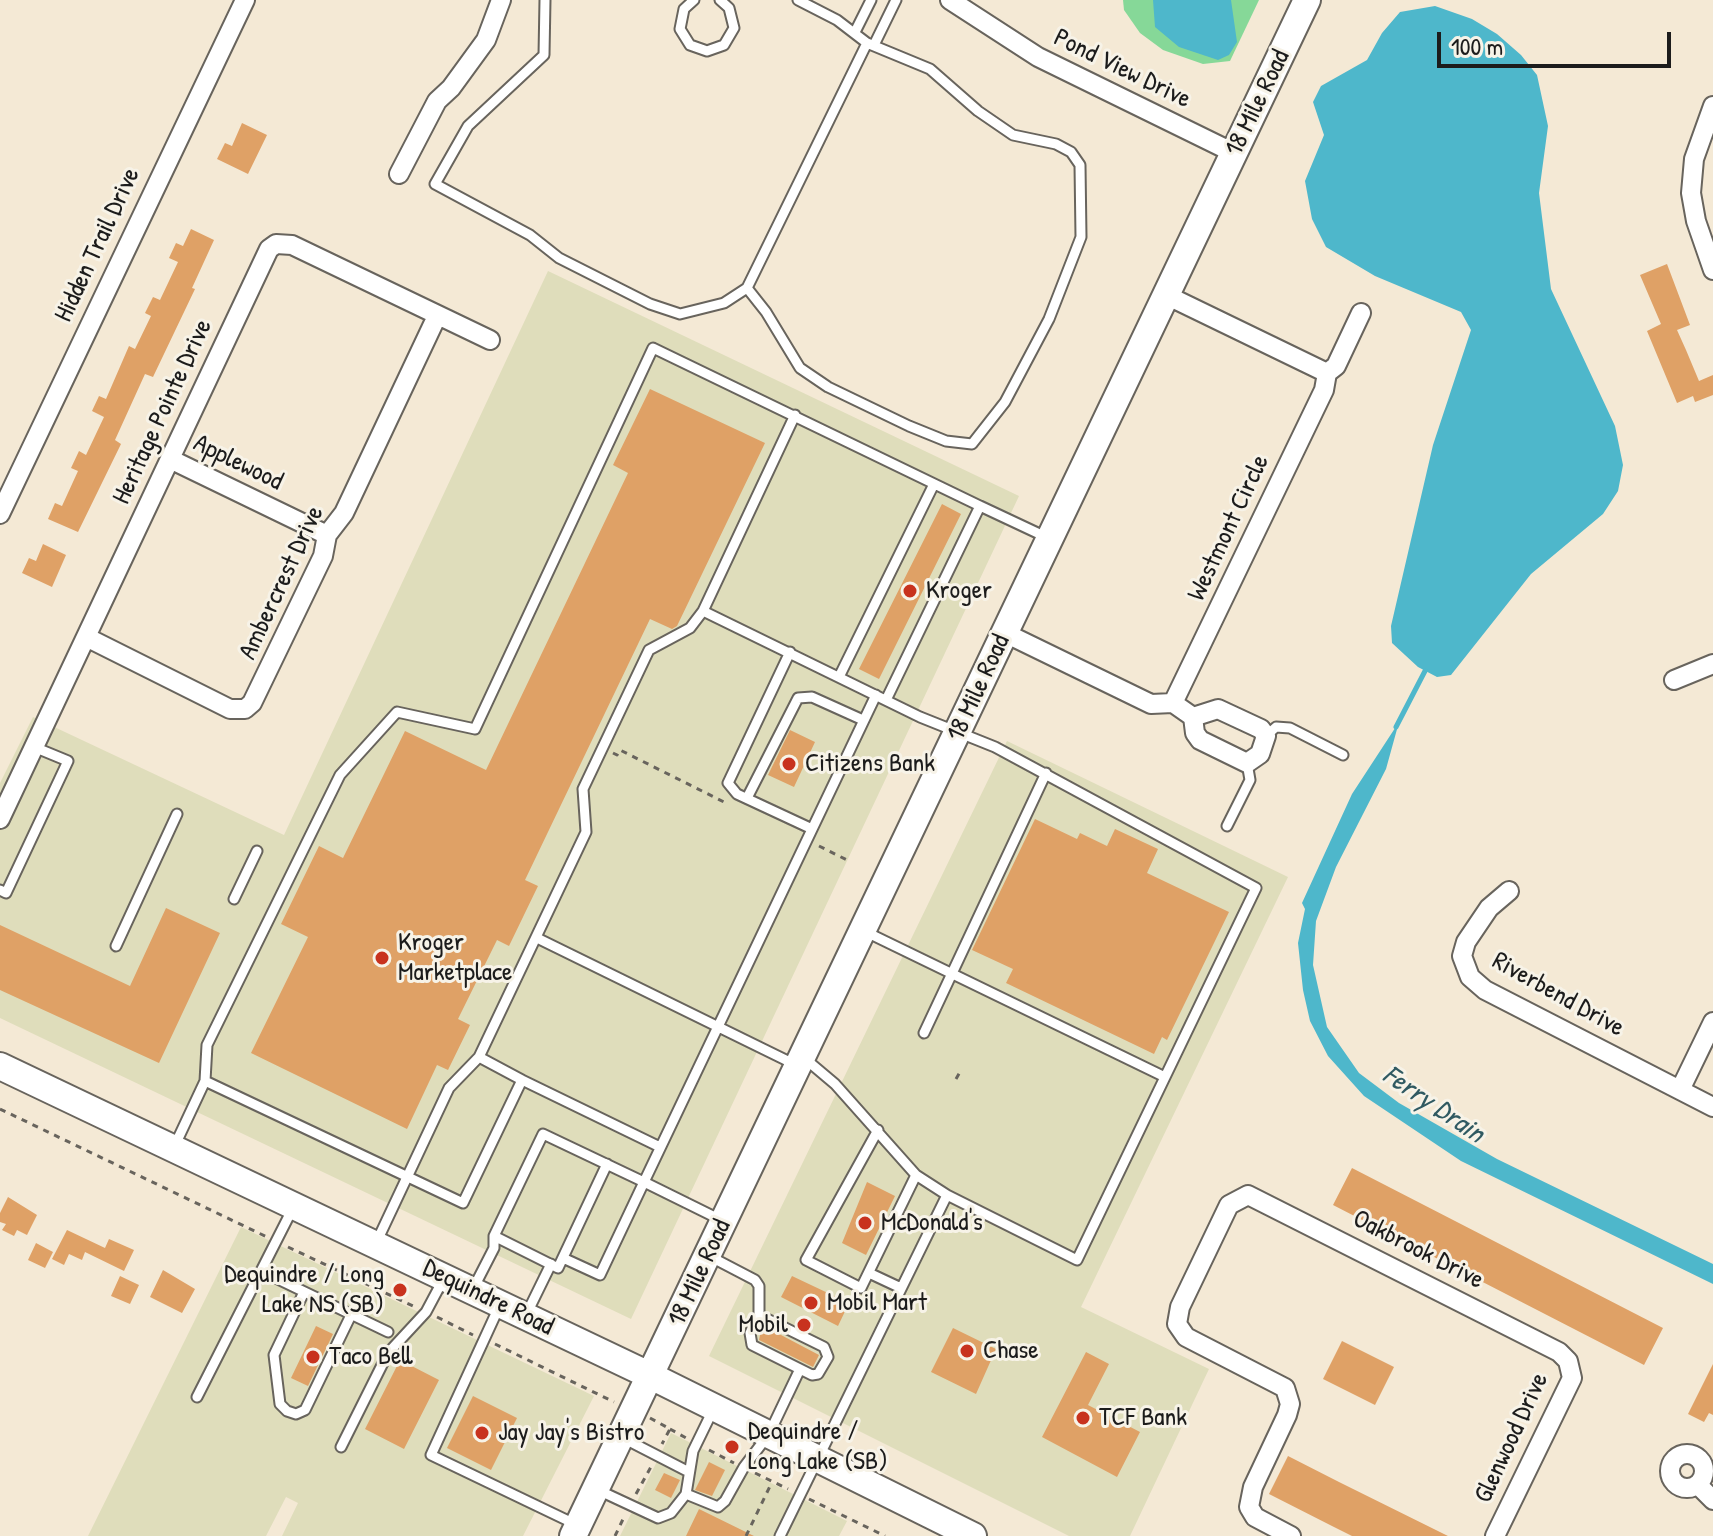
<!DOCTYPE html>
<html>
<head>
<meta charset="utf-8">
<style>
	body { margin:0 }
	#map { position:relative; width:1713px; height:1536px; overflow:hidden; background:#f4e9d5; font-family:"Patrick Hand",sans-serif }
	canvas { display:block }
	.scale { position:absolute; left:1437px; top:32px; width:234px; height:36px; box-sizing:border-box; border:4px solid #1c1c1c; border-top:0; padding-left:10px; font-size:24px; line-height:28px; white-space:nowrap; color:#1c1c1c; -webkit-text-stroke:6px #f7f3e8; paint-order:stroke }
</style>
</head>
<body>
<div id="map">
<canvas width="1713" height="1536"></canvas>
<div class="scale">100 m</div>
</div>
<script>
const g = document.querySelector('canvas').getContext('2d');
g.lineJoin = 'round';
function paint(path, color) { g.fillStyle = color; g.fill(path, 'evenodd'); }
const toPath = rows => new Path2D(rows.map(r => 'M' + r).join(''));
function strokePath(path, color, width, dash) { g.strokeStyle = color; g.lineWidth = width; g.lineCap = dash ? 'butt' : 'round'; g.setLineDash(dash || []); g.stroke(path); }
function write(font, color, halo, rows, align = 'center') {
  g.font = font + ' "Patrick Hand",sans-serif'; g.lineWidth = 6; g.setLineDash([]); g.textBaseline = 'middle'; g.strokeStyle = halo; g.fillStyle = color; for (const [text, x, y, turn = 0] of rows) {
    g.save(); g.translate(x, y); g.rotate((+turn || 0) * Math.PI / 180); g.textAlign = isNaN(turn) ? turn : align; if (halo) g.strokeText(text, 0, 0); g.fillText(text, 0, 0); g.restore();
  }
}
paint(toPath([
	[548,271,1019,496,631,1319,0,1018,0,783,33,717,284,835],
	[1007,741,1288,877,1081,1307,1209,1369,1130,1536,1069,1536,709,1356],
	[241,1227,594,1396,523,1536,282,1536,298,1503,286,1497,266,1536,88,1536],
	[671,1433,847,1521,839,1536,620,1536]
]), '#dfddbb');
paint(toPath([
	[1123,0,1259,0,1230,61,1203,64,1163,50,1140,33,1124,10]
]), '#86d898');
paint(toPath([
	[1153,0,1231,0,1237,42,1229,55,1218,60,1179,47,1155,27],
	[1435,6,1472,19,1497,34,1521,55,1537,75,1548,126,1539,193,1551,289,1615,426,1623,465,1618,491,1603,514,1531,574,1451,675,1437,677,1418,667,1392,643,1391,626,1433,445,1471,330,1461,312,1375,276,1326,247,1312,219,1305,181,1324,135,1313,102,1321,86,1367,60,1382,33,1400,12],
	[1399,722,1386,769,1336,867,1316,921,1313,965,1327,1027,1359,1073,1399,1103,1497,1159,1713,1264,1713,1284,1461,1161,1364,1096,1328,1056,1310,1021,1303,990,1298,943,1305,909,1302,903,1352,794]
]), '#4eb7cb');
strokePath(toPath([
	[1396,727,1425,671]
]), '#4eb7cb', 5);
paint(toPath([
	[242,123,267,135,248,174,217,159,225,143,232,146],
	[191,229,214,240,192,288,195,289,153,377,145,374,115,440,121,444,78,532,48,519,55,503,62,506,78,471,71,468,79,451,86,455,104,417,92,411,99,396,106,399,129,346,135,349,151,316,145,313,153,297,160,300,178,262,169,258,176,243,183,246],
	[1667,264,1690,325,1677,330,1686,350,1699,381,1713,375,1713,395,1695,402,1693,396,1677,403,1647,331,1661,324,1640,275],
	[650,389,765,443,677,626,672,629,650,619,525,880,538,886,509,946,497,940,458,1019,470,1025,448,1070,437,1065,407,1129,251,1053,308,937,281,924,319,846,343,858,405,731,486,770,628,473,613,465],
	[942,504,961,514,879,679,859,669],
	[43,544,66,555,52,587,22,573,29,558,36,561],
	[790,730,815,742,794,787,768,775],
	[1035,819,1077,839,1080,833,1107,846,1115,829,1158,849,1147,873,1229,912,1167,1040,1162,1037,1154,1054,1006,983,1013,969,972,950],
	[166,908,220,933,159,1063,0,990,0,925,130,986],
	[1352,1168,1663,1328,1644,1365,1333,1205],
	[867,1182,895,1196,866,1255,842,1243],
	[8,1197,37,1215,27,1235,17,1230,14,1236,2,1230,6,1224,0,1222,0,1213],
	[67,1230,105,1248,109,1239,134,1250,124,1271,85,1252,82,1260,69,1254,64,1265,52,1259],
	[36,1243,53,1252,45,1268,28,1260],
	[163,1270,195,1289,182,1313,150,1297],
	[120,1276,139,1285,130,1304,111,1296],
	[792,1276,849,1303,838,1326,781,1297],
	[762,1325,819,1355,813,1367,759,1340],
	[316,1326,333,1334,308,1386,291,1378],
	[953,1328,996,1349,976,1394,931,1372],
	[1342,1341,1394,1367,1375,1405,1323,1379],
	[1086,1352,1109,1364,1088,1405,1140,1432,1117,1477,1042,1437],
	[400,1360,439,1380,404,1449,365,1429],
	[1713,1364,1713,1415,1709,1413,1704,1422,1688,1414],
	[473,1396,517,1418,491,1470,447,1448],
	[1288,1456,1339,1482,1448,1536,1352,1536,1332,1526,1269,1494],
	[709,1462,725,1470,712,1496,695,1490],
	[664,1473,680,1480,671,1498,655,1490],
	[699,1509,754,1536,686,1536]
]), '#dfa166');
const lane = toPath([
	[545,0,544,55,468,126,435,184,530,235,559,258,650,304,680,314,724,303,747,288,867,43],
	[694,0,684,9,680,29,690,45,707,51,724,45,734,28,729,8,720,0],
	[855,32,871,0],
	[874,45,896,0],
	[747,288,766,312,800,368,828,387,909,426,946,441,972,444,1005,402,1049,319,1081,237,1080,165,1071,152,1056,144,1013,135,978,111,930,69,867,43,837,20,798,0],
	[703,611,795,415],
	[790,652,728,783,737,794,810,828],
	[839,677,934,484],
	[886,700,980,506,1046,537],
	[1266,736,1276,727,1290,728,1343,755],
	[747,798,798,698,812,697,863,720],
	[1227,826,1250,780,1247,763],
	[0,890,6,893,68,761,34,747],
	[234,899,257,851],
	[864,931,1165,1077],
	[537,938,796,1065],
	[116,946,177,814],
	[924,1033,1046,773],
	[479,1057,522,1080],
	[803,1057,835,1084,916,1175,947,1195],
	[205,1081,207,1045,340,775,397,712,475,729,653,348,980,506],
	[878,1130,806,1260,861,1288,916,1175],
	[175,1145,205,1081,463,1203,522,1080,660,1147],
	[293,1208,261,1271,388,1332],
	[721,1220,644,1182,876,695],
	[494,1236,558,1268,607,1164],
	[377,1241,449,1088,479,1057,586,832,583,789,649,650,690,628,703,611,920,717,995,747,1256,888,1077,1260,947,1195,780,1536],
	[709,1256,755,1280,759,1286,759,1315,750,1333,752,1345,812,1375,818,1374,828,1357,824,1347,759,1315],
	[869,1273,901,1288],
	[474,1287,494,1248,494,1236,543,1134,644,1182,600,1275,563,1258],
	[304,1292,274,1355,280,1404,287,1411,296,1414,305,1410,351,1315],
	[499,1307,431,1455,577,1525],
	[527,1313,551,1264],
	[197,1397,261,1271],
	[713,1410,693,1451,686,1494,718,1507,725,1501,744,1467,769,1434,800,1369],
	[621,1437,689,1472],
	[341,1447,388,1353,426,1312,443,1280],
	[598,1490,658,1518,671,1513,686,1494]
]);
const street = toPath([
	[950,0,1038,57,1234,153],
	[1713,106,1694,159,1691,193,1696,221,1713,270],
	[399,174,437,101,451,88,486,40,501,0],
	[1166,295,1327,373],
	[170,459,327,535],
	[0,514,245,0],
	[1005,633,1151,704,1173,703,1324,390,1327,373,1336,366,1361,313],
	[86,637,230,709,245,709,252,703,323,556,327,535,344,513,437,316],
	[1674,680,1713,664],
	[1173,703,1193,717,1195,733,1200,740,1247,763,1260,754,1266,736,1261,729,1218,709,1193,717],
	[0,819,269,249,276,244,292,245,490,340],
	[1509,891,1489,908,1466,942,1462,956,1470,977,1485,990,1713,1107],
	[1680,1090,1713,1022],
	'1670 1471a17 17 0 1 1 34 0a17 17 0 1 1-34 0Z',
	[1698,1485,1713,1500],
	[1291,1536,1255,1517,1249,1507,1253,1487,1287,1415,1290,1404,1285,1388,1186,1337,1177,1324,1180,1307,1229,1205,1248,1195,1559,1352,1568,1361,1572,1378,1495,1536]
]);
const secondary = toPath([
	[0,1066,651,1376,973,1536],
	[573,1536,1307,0]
]);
strokePath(lane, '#68645d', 13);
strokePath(street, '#68645d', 22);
strokePath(secondary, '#68645d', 30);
strokePath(toPath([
	[613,753,617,755,620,750,728,804],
	[819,846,851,862],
	[956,1079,960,1072],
	[0,1109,267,1237],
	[288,1247,415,1307],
	[437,1317,473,1335],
	[495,1344,614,1402],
	[650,1418,670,1429,662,1444],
	[670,1429,688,1439],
	[709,1450,734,1463],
	[755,1473,788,1489],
	[636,1494,652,1465],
	[809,1499,885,1536],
	[615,1536,625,1515],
	[746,1536,772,1482]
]), '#68645d', 3, [6, 6]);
strokePath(lane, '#fff', 9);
strokePath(street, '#fff', 18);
strokePath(secondary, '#fff', 26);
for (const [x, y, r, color] of [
	[910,591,8,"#c8321e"],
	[789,764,8,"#c8321e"],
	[382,958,8,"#c8321e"],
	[865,1223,8,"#c8321e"],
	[400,1290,8,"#c8321e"],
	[811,1303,8,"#c8321e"],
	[804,1325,8,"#c8321e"],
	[967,1351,8,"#c8321e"],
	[313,1357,8,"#c8321e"],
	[1083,1418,8,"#c8321e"],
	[482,1433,8,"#c8321e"],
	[732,1447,8,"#c8321e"]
]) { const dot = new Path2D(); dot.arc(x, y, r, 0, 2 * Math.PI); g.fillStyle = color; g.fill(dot); strokePath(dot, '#f7f3e8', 3); }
write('26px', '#1c1c1c', '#f7f3e8', [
	["Pond View Drive",1122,69,26],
	["18 Mile Road",1258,103,-64],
	["Hidden Trail Drive",98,245,-65],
	["Heritage Pointe Drive",163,412,-65],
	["Applewood",238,463,26],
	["Westmont Circle",1229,528,-65],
	["Ambercrest Drive",282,583,-65],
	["18 Mile Road",979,688,-65],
	["Riverbend Drive",1558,995,29],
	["Oakbrook Drive",1418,1250,27],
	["18 Mile Road",700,1273,-65],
	["Dequindre Road",488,1298,26],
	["Glenwood Drive",1512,1438,-65]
]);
write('26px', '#1c1c1c', '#f7f3e8', [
	["Kroger",926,591],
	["Citizens Bank",805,764],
	["Kroger",398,943],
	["Marketplace",398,973],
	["McDonald's",881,1223],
	["Dequindre / Long",384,1275,"right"],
	["Lake NS (SB)",384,1305,"right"],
	["Mobil Mart",827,1303],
	["Mobil",788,1325,"right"],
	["Chase",983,1351],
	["Taco Bell",329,1357],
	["TCF Bank",1099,1418],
	["Dequindre /",748,1432],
	["Long Lake (SB)",748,1462],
	["Jay Jay's Bistro",498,1433]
], 'left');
write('italic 28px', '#305a62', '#f7f3e8', [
	["Ferry Drain",1433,1105,34]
]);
</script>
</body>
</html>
